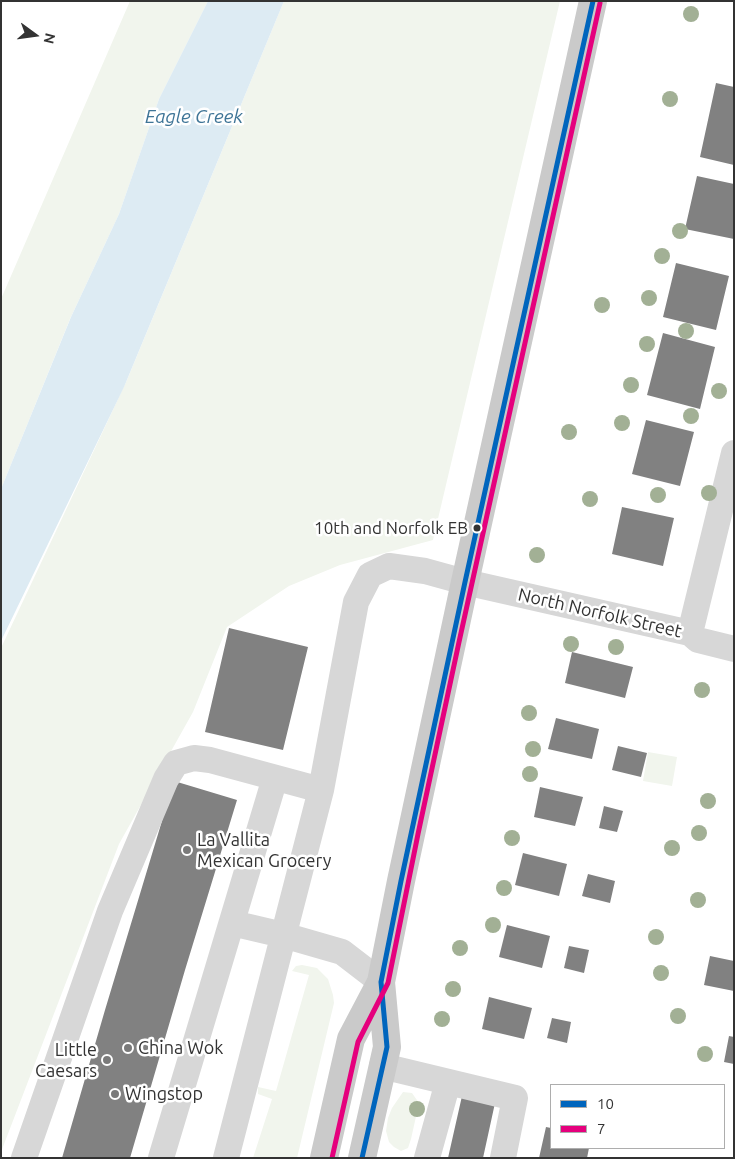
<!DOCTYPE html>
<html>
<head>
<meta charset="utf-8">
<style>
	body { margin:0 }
	#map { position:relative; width:735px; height:1159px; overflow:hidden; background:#fff; font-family:Ubuntu,sans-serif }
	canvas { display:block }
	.frame { position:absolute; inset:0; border:2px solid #333; pointer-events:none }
	.legend { position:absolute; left:550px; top:1084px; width:175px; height:65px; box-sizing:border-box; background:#fff; border:1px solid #adadad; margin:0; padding:6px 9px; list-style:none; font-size:15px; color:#333 }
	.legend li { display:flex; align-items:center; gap:10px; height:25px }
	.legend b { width:25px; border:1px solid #adadad }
	.north { position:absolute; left:10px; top:10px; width:50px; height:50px; -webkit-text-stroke:4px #fff; paint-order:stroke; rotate:104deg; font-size:14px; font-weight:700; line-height:20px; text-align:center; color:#333 }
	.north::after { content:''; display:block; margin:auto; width:18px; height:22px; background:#333; clip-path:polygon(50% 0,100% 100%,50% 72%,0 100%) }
</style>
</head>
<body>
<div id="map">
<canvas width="735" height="1159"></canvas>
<div class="frame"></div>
<ul class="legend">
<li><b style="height:6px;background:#0065bd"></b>10</li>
<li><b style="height:6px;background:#e5007d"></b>7</li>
</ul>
<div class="north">N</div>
</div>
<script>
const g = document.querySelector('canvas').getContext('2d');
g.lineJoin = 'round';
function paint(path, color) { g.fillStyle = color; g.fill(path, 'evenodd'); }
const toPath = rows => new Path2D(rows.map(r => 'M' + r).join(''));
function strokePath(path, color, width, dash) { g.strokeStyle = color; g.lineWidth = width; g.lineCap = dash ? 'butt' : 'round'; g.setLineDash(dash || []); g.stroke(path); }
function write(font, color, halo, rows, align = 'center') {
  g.font = font + ' Ubuntu,sans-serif'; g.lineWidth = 5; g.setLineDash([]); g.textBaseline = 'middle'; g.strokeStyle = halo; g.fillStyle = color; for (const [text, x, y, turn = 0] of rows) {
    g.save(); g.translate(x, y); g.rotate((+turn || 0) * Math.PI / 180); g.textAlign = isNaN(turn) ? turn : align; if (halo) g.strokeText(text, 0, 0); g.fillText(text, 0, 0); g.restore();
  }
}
paint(toPath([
	[130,1,208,1,159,99,119,214,70,319,1,489,1,299],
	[284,1,560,1,433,540,340,565,289,586,227,627,193,712,119,844,1,1152,1,648,127,380],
	[648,752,677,757,672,786,643,781],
	[302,965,317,968,328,979,333,995,334,1003,297,1158,253,1158,272,1099,258,1094,258,1087,276,1091,309,975,292,971,296,966],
	[403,1092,412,1093,419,1103,411,1139,408,1148,401,1151,394,1147,389,1142,386,1131,388,1118,392,1108]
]), '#f1f5ed');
paint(toPath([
	[208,1,284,1,124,387,1,641,1,489,71,317,119,214,159,99]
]), '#ddebf3');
paint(toPath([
	[716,83,734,87,734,165,700,157],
	[697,176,734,184,734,239,685,229],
	[676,263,729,276,716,330,663,317],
	[663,333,715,347,700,409,647,395],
	[646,420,694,432,680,486,632,474],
	[622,507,674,518,663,566,612,554],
	[229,628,308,647,283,750,205,732],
	[572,652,633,667,625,698,565,683],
	[556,718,599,729,592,759,548,749],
	[618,746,647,753,641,777,612,770],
	[174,781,237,800,185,970,130,1158,62,1158,105,1010],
	[540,787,583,797,575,826,534,817],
	[604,806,623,811,617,832,599,828],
	[523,853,567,864,559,896,515,885],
	[588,874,615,881,610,903,582,896],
	[507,925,550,936,542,968,499,957],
	[569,946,589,950,584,973,564,968],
	[710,956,734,961,734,991,704,985],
	[489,997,532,1008,524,1039,482,1029],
	[552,1018,571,1022,567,1043,547,1038],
	[729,1036,734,1037,734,1064,724,1062],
	[462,1096,495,1103,483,1158,448,1158],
	[546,1127,551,1128,551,1148,589,1148,587,1158,539,1158]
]), '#818181');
strokePath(toPath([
	[690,633,734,453],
	[232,923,283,935,342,952,381,982],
	[382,1066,515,1098,503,1158],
	[24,1158,110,911,166,779,176,763,194,758,210,760,321,790],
	[161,1158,275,778],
	[226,1158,321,790,356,602,370,575,389,566,425,571,465,582,690,633,698,640,734,649],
	[427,1158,448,1082]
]), '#d7d7d7', 26);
strokePath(toPath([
	[324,1158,351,1039,381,982],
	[362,1158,387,1047,381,982,401,881,465,582,593,1]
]), '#cacaca', 28);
strokePath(toPath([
	[362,1158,387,1047,381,982,401,881,465,582,593,1]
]), '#0065bd', 5);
strokePath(toPath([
	[332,1158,358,1042,388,983,418,834,459,642,600,3]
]), '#e5007d', 5);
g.fillStyle = '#a2b095';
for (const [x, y] of [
	[691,14],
	[670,99],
	[680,231],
	[662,256],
	[649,298],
	[602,305],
	[686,331],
	[647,344],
	[631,385],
	[719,391],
	[691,416],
	[622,423],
	[569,432],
	[709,493],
	[658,495],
	[590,499],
	[537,555],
	[571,644],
	[616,647],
	[702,690],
	[529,713],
	[533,749],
	[530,774],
	[708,801],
	[699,833],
	[512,838],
	[672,848],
	[504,888],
	[698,900],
	[493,925],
	[656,937],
	[460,948],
	[661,973],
	[453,989],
	[678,1016],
	[442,1019],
	[705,1054],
	[417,1109]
]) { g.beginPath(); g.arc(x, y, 8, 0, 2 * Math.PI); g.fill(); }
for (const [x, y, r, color] of [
	[477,528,4.5,"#333"],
	[187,850,5,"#7a7a7a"],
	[128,1048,5,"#7a7a7a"],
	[107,1060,5,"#7a7a7a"],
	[115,1094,5,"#7a7a7a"]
]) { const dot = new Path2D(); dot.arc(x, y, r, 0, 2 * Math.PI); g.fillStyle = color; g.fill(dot); strokePath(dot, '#fff', 2); }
write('17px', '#333', '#fff', [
	["10th and Norfolk EB",468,528]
], 'right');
write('18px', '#333', '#fff', [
	["North Norfolk Street",600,613,13]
]);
write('18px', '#333', '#fff', [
	["La Vallita",197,840],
	["Mexican Grocery",197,861],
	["China Wok",138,1048],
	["Little",97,1050,"right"],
	["Caesars",97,1071,"right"],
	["Wingstop",125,1094]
], 'left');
write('italic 19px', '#3f7597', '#fff', [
	["Eagle Creek",194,117]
]);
</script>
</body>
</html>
